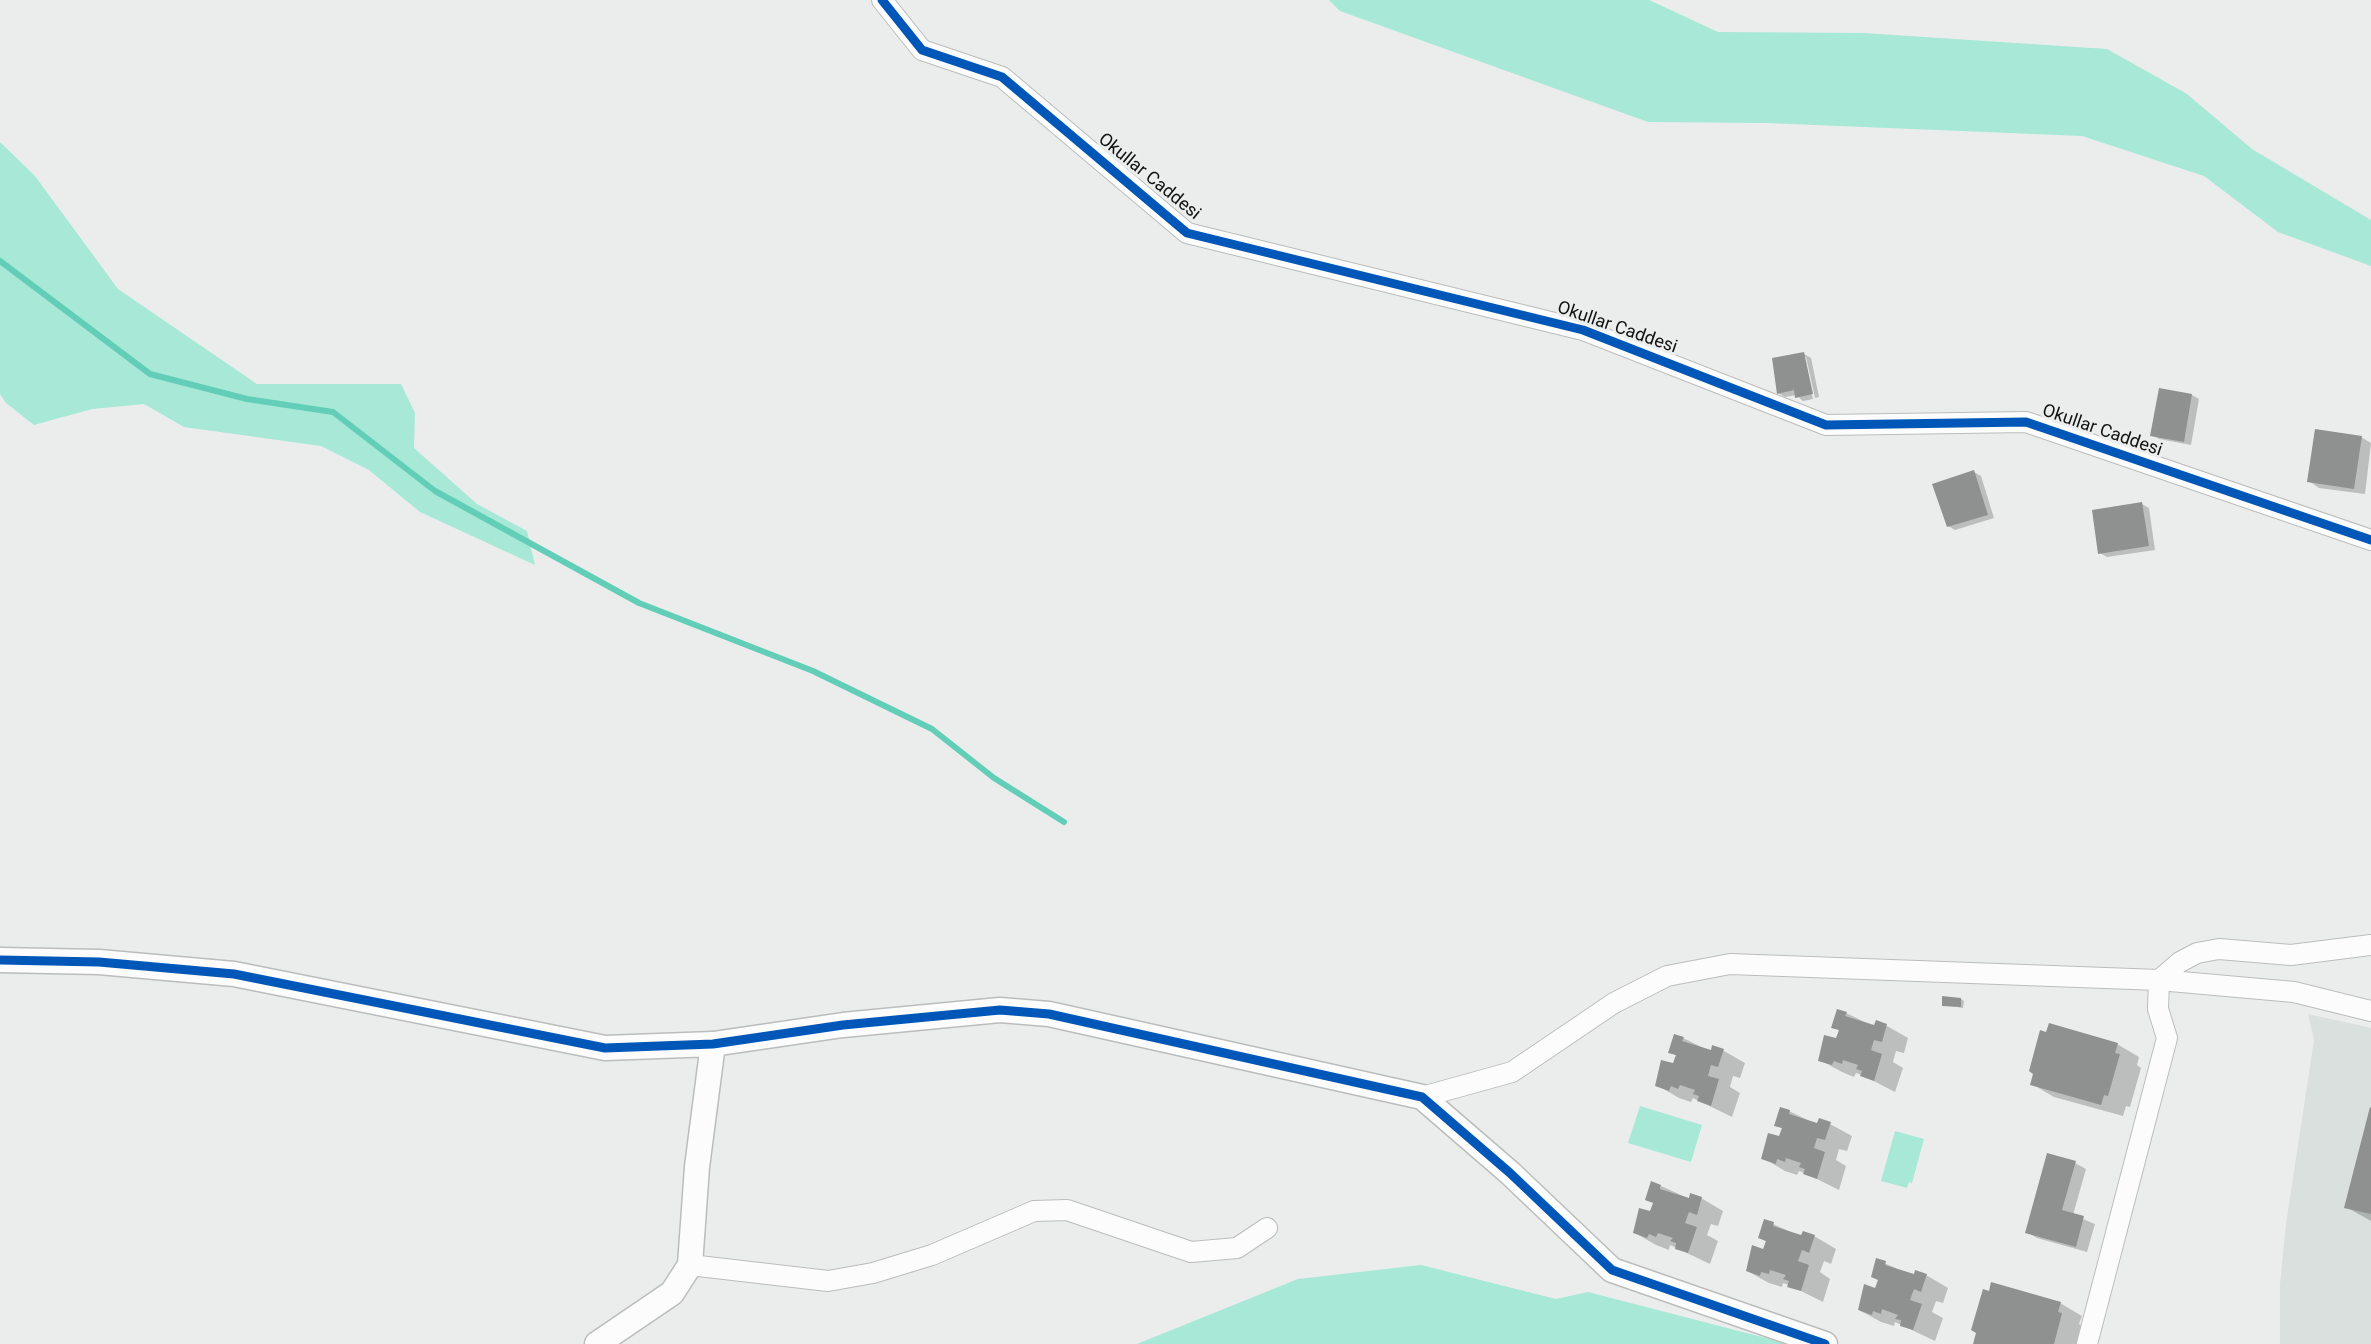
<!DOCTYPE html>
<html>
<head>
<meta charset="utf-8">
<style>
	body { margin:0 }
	canvas { display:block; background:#ebedec }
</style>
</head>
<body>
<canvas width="2371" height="1344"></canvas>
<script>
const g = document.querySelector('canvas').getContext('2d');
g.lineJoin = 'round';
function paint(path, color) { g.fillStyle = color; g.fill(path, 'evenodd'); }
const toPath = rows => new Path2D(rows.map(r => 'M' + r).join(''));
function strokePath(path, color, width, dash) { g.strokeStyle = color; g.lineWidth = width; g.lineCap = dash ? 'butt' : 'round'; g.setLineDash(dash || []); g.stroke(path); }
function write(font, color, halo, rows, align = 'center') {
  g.font = font + ' Roboto,sans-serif'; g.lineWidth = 6; g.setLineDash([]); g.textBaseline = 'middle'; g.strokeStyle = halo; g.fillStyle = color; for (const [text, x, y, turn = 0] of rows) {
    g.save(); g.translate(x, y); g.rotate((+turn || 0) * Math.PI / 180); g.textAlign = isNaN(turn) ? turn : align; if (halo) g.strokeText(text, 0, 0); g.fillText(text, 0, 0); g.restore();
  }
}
paint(toPath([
	[2308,1014,2371,1028,2371,1344,2280,1344,2280,1284,2286,1224,2314,1040]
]), '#d9e0de');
paint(toPath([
	[1329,0,1649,0,1718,32,1864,33,2107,49,2187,94,2252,149,2371,220,2371,266,2278,232,2204,176,2082,136,1767,123,1648,122,1340,11],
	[0,142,35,176,118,289,257,384,401,384,415,413,414,448,477,504,527,531,535,565,420,512,369,470,321,446,184,427,144,404,92,409,34,425,6,403,0,394],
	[1640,1106,1702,1125,1691,1162,1628,1143],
	[1895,1131,1924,1139,1912,1183,1909,1182,1907,1188,1881,1181],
	[1421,1265,1556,1299,1588,1292,1789,1344,1137,1344,1298,1279]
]), '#a7e8d7');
paint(toPath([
	[1804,354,1811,358,1819,397,1815,398,1806,357,1803,357,1813,399,1803,401,1796,395,1785,397,1778,393],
	[2192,395,2199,399,2191,445,2159,439,2152,435],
	[2361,437,2371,443,2365,494,2319,488,2309,481],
	[1974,472,1981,476,1994,518,1955,530,1948,526],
	[2142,504,2149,508,2155,550,2107,557,2100,553],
	[1961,999,1964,1001,1963,1008,1943,1005],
	[1846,1013,1875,1027,1877,1022,1887,1026,1908,1038,1904,1053,1896,1051,1893,1062,1903,1068,1895,1092,1862,1075,1856,1073,1854,1077,1842,1072,1820,1060,1837,1040,1840,1031,1833,1027],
	[1683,1038,1712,1052,1713,1047,1724,1051,1745,1063,1740,1078,1733,1076,1730,1087,1740,1093,1732,1117,1693,1098,1691,1102,1679,1098,1657,1085,1674,1065,1677,1056,1670,1052],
	[2117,1044,2139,1057,2137,1065,2141,1068,2130,1107,2126,1106,2123,1116,2054,1097,2032,1084],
	[1789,1111,1818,1125,1830,1124,1852,1136,1847,1151,1839,1149,1836,1160,1846,1166,1839,1190,1805,1173,1799,1171,1797,1175,1785,1171,1763,1158,1780,1138,1783,1129,1776,1125],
	[2371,1111,2371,1221,2346,1207],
	[2075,1163,2086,1169,2073,1215,2095,1224,2087,1252,2037,1238,2027,1232],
	[1661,1186,1690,1199,1701,1198,1723,1211,1718,1226,1711,1224,1707,1235,1718,1241,1710,1264,1670,1245,1669,1250,1656,1245,1635,1233,1651,1213],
	[1773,1224,1802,1237,1814,1236,1836,1249,1831,1264,1824,1261,1820,1272,1830,1279,1823,1302,1789,1285,1783,1283,1782,1287,1769,1283,1747,1271,1764,1251,1767,1242,1760,1238],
	[1877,1260,1914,1276,1926,1275,1948,1288,1943,1303,1936,1301,1932,1312,1943,1318,1935,1341,1895,1322,1894,1326,1881,1322,1859,1310,1876,1290,1879,1281],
	[2060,1303,2082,1316,2079,1324,2084,1327,2079,1344,1976,1344]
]), '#0003');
strokePath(toPath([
	[0,261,150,374,247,399,333,412,435,491,639,603,813,671,932,729,994,778,1064,822]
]), '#62ceb8', 6);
paint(toPath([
	[1804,352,1813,394,1795,398,1794,390,1777,394,1772,358],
	[2159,388,2192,394,2184,442,2150,436],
	[2315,429,2362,436,2354,489,2307,482],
	[1974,470,1988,515,1947,527,1932,484],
	[2142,502,2149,546,2098,554,2092,510],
	[1942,996,1961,998,1961,1007,1942,1006],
	[1837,1009,1847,1012,1845,1016,1874,1025,1876,1020,1887,1024,1882,1042,1874,1040,1871,1050,1882,1054,1874,1081,1860,1076,1862,1071,1856,1069,1858,1065,1843,1060,1842,1064,1834,1061,1832,1065,1818,1061,1824,1035,1836,1038,1839,1030,1831,1028],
	[2049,1023,2118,1043,2115,1053,2120,1054,2108,1096,2104,1095,2101,1105,2030,1085,2033,1074,2029,1071,2040,1030,2046,1032],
	[1674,1034,1684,1037,1682,1041,1711,1050,1712,1045,1724,1049,1718,1067,1711,1065,1708,1076,1719,1079,1711,1106,1697,1101,1699,1096,1693,1094,1695,1090,1680,1085,1678,1089,1671,1086,1669,1091,1655,1086,1661,1060,1673,1063,1676,1055,1668,1053],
	[1780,1107,1790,1110,1789,1114,1817,1123,1819,1118,1831,1122,1825,1140,1817,1138,1814,1148,1825,1152,1817,1179,1803,1174,1805,1169,1799,1167,1801,1163,1786,1158,1785,1162,1777,1159,1776,1164,1761,1159,1768,1133,1779,1136,1782,1128,1774,1126],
	[2370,1107,2371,1108,2371,1214,2344,1208],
	[2047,1153,2076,1161,2062,1210,2084,1216,2076,1247,2025,1233],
	[1651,1181,1661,1185,1660,1189,1689,1198,1690,1193,1702,1197,1697,1215,1689,1212,1685,1223,1697,1227,1688,1253,1675,1249,1676,1243,1670,1241,1673,1238,1658,1233,1656,1237,1649,1234,1647,1238,1633,1233,1639,1208,1650,1211,1653,1203,1645,1200],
	[1764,1219,1774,1222,1773,1226,1801,1235,1803,1231,1815,1235,1809,1253,1802,1250,1798,1261,1809,1265,1801,1291,1787,1287,1789,1281,1783,1279,1786,1275,1770,1270,1769,1274,1761,1272,1760,1276,1746,1271,1752,1245,1763,1249,1766,1241,1758,1238],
	[1876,1258,1886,1261,1885,1265,1914,1274,1915,1270,1927,1274,1921,1292,1914,1289,1910,1300,1922,1304,1913,1330,1900,1326,1901,1320,1895,1319,1898,1315,1882,1309,1881,1314,1873,1311,1872,1315,1858,1310,1864,1284,1875,1288,1878,1280,1871,1277],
	[1991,1282,2061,1302,2058,1312,2062,1313,2054,1344,1973,1344,1976,1333,1971,1330,1983,1289,1989,1291]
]), '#8f9090');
const minor = toPath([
	[882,0,922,50,1002,77,1187,233,1583,330,1826,425,2026,422,2371,540],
	[1422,1097,1512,1072,1614,1003,1667,976,1730,964,2159,980,2294,992,2371,1011],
	[690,1265,828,1281,873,1273,932,1255,1034,1211,1067,1210,1191,1252,1237,1248,1267,1228],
	[2087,1344,2167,1038,2158,1009,2159,980,2180,962,2197,953,2219,949,2291,955,2371,945]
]);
const tertiary = toPath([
	[0,960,99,962,234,974,605,1048,713,1044,843,1025,1000,1010,1049,1014,1422,1097,1510,1173,1612,1270,1825,1344],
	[597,1344,672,1293,690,1265,697,1167,713,1044]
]);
strokePath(minor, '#bbbdbc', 22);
strokePath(tertiary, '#bbbdbc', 27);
strokePath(minor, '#fcfcfc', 20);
strokePath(tertiary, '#fcfcfc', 24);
strokePath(toPath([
	[882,0,922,50,1002,77,1187,233,1583,330,1826,425,2026,422,2371,540],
	[0,960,99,962,234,974,605,1048,713,1044,843,1025,1000,1010,1049,1014,1422,1097,1510,1173,1612,1270,1825,1344]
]), '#0057b8', 9);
write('18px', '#111312', '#eaeeed', [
	["Okullar Caddesi",1149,177,39],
	["Okullar Caddesi",1617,328,19],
	["Okullar Caddesi",2102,431,19]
]);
</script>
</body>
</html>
